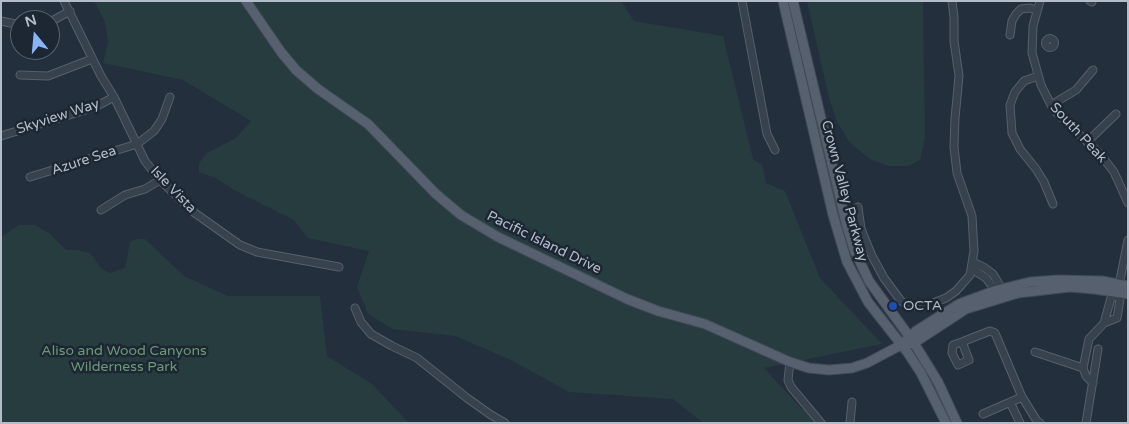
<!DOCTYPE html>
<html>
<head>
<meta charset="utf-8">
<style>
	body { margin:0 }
	#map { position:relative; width:1129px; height:424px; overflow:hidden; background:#242f3e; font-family:"Varela Round",sans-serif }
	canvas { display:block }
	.frame { position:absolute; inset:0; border:2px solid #b4bcc9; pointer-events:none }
	.north { position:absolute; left:10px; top:10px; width:50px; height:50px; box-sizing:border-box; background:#1d2633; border:1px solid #59626f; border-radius:50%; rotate:343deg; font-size:14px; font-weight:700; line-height:20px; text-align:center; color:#b4bcc9 }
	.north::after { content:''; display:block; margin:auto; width:18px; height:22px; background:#8ab4f8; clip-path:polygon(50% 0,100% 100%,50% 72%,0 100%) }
</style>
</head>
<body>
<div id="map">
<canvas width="1129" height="424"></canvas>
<div class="frame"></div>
<div class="north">N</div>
</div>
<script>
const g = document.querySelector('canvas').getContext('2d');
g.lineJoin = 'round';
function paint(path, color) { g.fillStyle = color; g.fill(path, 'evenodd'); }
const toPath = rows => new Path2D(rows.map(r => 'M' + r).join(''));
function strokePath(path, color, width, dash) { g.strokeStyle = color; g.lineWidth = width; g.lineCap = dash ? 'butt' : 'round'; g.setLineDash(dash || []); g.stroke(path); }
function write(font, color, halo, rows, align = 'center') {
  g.font = font + ' "Varela Round",sans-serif'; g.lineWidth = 5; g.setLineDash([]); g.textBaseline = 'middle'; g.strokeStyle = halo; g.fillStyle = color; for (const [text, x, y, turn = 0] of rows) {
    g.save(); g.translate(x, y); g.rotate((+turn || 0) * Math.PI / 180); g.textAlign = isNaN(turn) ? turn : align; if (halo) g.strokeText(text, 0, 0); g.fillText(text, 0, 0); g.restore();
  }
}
paint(toPath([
	[92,1,621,1,634,21,723,36,753,159,762,165,766,183,785,191,820,278,882,344,764,368,800,407,825,423,703,423,673,399,569,392,509,359,455,336,393,329,368,314,357,287,369,251,308,238,294,220,234,190,216,178,199,172,199,163,207,153,236,138,251,121,183,80,103,63,108,42,105,22,96,4],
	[807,1,923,1,925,138,920,160,908,166,888,166,870,159,849,142,837,121,829,98],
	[19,225,35,225,50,234,66,250,77,250,90,253,102,269,110,273,125,268,130,242,136,239,145,239,184,276,228,296,320,296,327,356,372,384,409,423,1,423,1,237]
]), '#263c3f');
const minor = toPath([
	[64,1,101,76,114,97,145,161,160,180,192,211,240,245,257,252,339,267],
	[742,1,767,134,775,150],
	[1040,1,1033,26,1032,53,1041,85,1051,105,1057,113,1100,154,1114,172,1128,203],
	[1090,1,1092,2],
	[1,21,20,25],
	[50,22,70,11],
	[1010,35,1012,21,1016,14,1021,9,1030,8,1037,10],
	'1045.5 43a4.5 4.5 0 1 1 9 0a4.5 4.5 0 1 1-9 0Z',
	[20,75,48,76,92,59],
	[1038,76,1024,81,1015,92,1010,105,1012,133,1020,149,1036,169,1044,182,1053,204],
	[1051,105,1076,90,1093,70],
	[1,136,95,107,114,97],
	[1087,142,1116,114],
	[30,177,137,144,154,131,162,119,170,97],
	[858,207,861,229,872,256,884,278,901,301,909,306,923,307,946,298,956,291,970,275,974,251,972,216,957,173,954,147,955,118,959,76,954,41,954,17,952,1],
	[101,210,125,195,145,189,160,180],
	[973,262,985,268,993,274,999,284,997,290,999,294],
	[972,269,986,278,992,286,997,290],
	[355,308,361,322,371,334,392,346,417,358,467,398,491,415,505,423],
	[1104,323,1117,318,1120,300,1117,295],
	[962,342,969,360,958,365,952,353,953,345,962,342,977,336,990,331,995,333,1022,397,1037,421,1040,423],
	[1035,352,1083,368],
	[790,362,788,380,791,387,821,423],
	[1093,383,1086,376,1083,368,1089,339,1104,323,1111,298,1117,295,1128,240],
	[1010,402,1020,423],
	[983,414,1022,397],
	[850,423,852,402],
	[1086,423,1098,349]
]);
const major = toPath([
	[246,1,281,52,296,70,318,89,368,124,436,194,461,215,498,237,627,299,658,311,705,324,790,362,809,368,829,370,852,368,867,363,901,345,914,343,966,309,1018,293,1070,287,1094,289,1128,294],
	[783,1,833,215,847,262,868,302,908,353,921,373,946,423],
	[793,1,847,227,854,249,869,281,914,343,938,382,957,423],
	[905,341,916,331,959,304,997,290,1030,282,1058,280,1102,281,1128,286]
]);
strokePath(minor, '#565f6c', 9);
strokePath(major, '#414a57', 11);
strokePath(minor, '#38414e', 7);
strokePath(major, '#56606e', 9);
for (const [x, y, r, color] of [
	[893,306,5,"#1a4fb4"]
]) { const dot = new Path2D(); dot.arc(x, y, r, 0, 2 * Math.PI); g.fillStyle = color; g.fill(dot); strokePath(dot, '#1d2633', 2); }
write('14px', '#b4bcc9', '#1d2633', [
	["Skyview Way",58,117,-18],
	["South Peak",1078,133,47],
	["Azure Sea",84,161,-18],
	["Isle Vista",173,190,46],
	["Crown Valley Parkway",844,191,75],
	["Pacific Island Drive",544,243,26]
]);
write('14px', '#b4bcc9', '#1d2633', [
	["OCTA",903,306]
], 'left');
write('14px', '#6b9a76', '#1d2633', [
	["Aliso and Wood Canyons",124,351],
	["Wilderness Park",124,367]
]);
</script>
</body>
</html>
